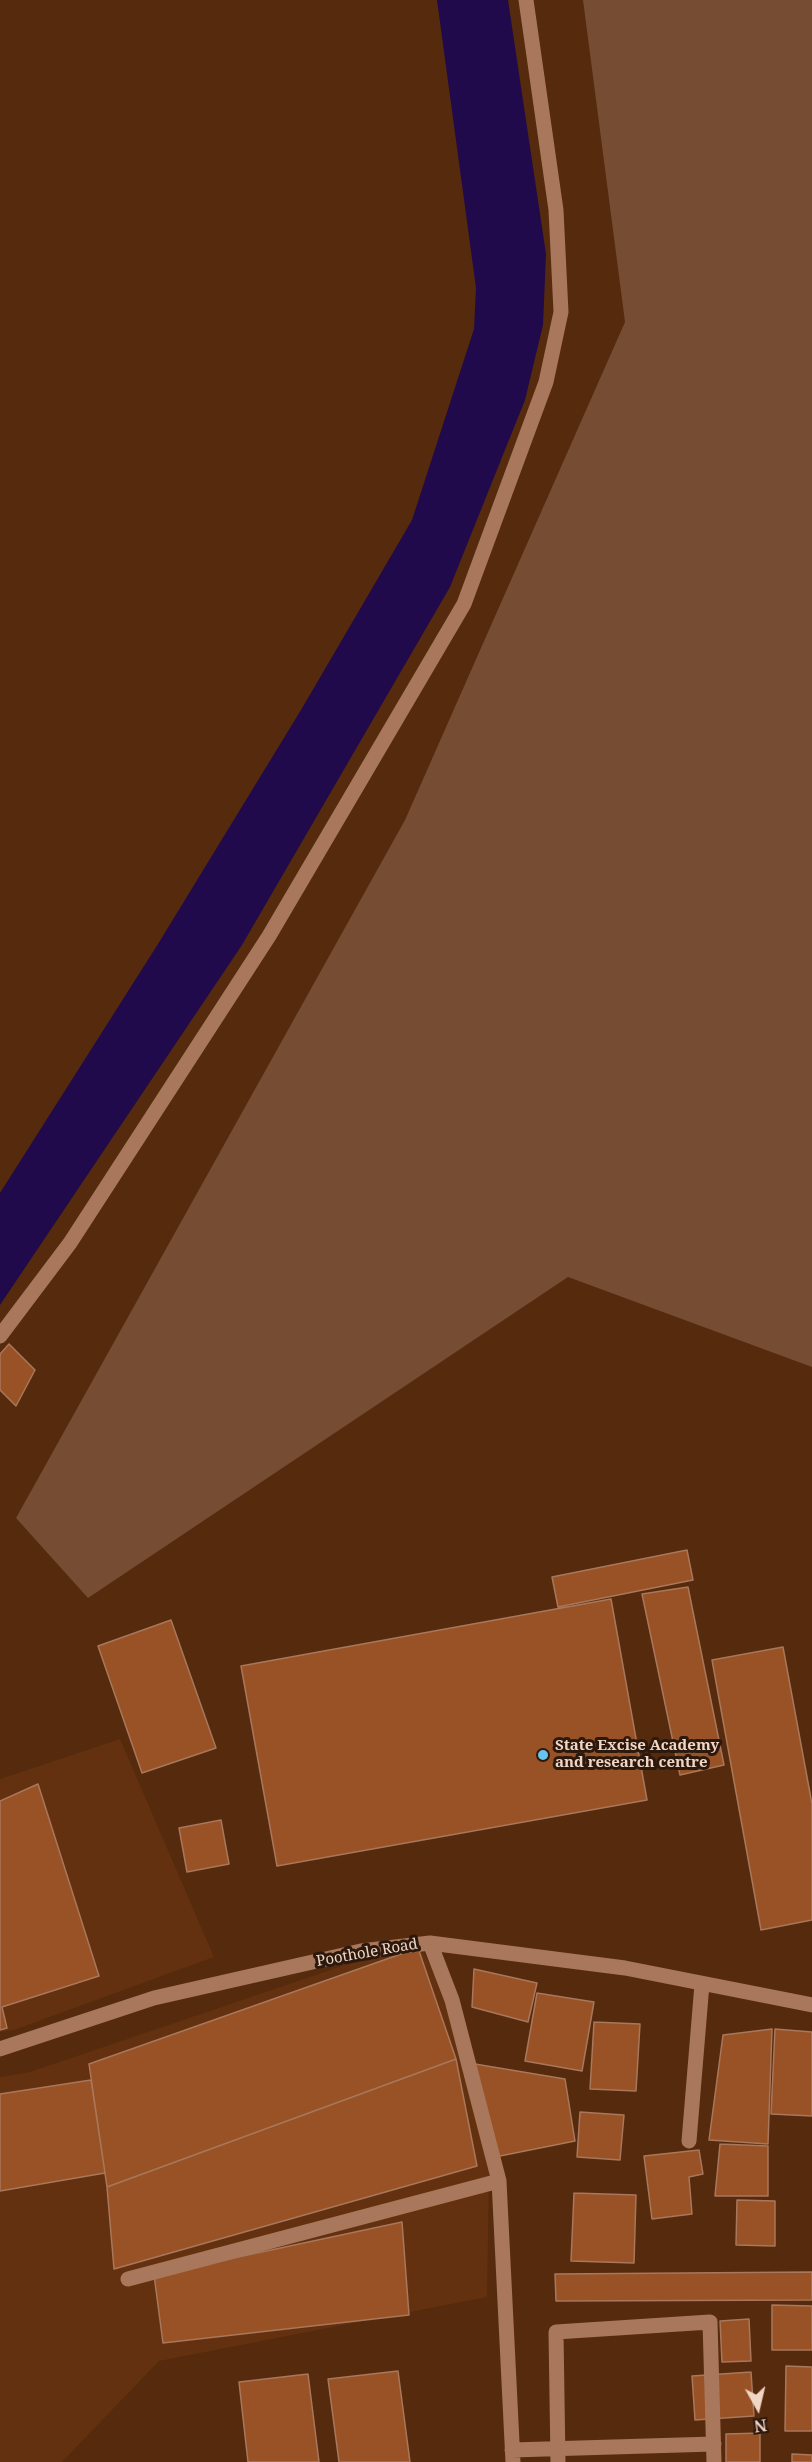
<!DOCTYPE html>
<html>
<head>
<meta charset="utf-8">
<style>
	body { margin:0 }
	#map { position:relative; width:812px; height:2462px; overflow:hidden; background:#552a0d; font-family:"Noto Serif",serif }
	canvas { display:block }
	.north { position:absolute; left:728px; top:2378px; width:60px; height:60px; -webkit-text-stroke:4px #2c190d; paint-order:stroke; rotate:172deg; font-size:16px; font-weight:700; line-height:24px; text-align:center; color:#f1d5c5 }
	.north::after { content:''; display:block; margin:auto; width:21px; height:27px; background:#f1d5c5; clip-path:polygon(50% 0,100% 100%,50% 72%,0 100%) }
</style>
</head>
<body>
<div id="map">
<canvas width="812" height="2462"></canvas>
<div class="north">N</div>
</div>
<script>
const g = document.querySelector('canvas').getContext('2d');
g.lineJoin = 'round';
function paint(path, color) { g.fillStyle = color; g.fill(path, 'evenodd'); }
const toPath = rows => new Path2D(rows.map(r => 'M' + r).join(''));
function strokePath(path, color, width, dash) { g.strokeStyle = color; g.lineWidth = width; g.lineCap = dash ? 'butt' : 'round'; g.setLineDash(dash || []); g.stroke(path); }
function write(font, color, halo, rows, align = 'center') {
  g.font = font + ' "Noto Serif",serif'; g.lineWidth = 6; g.setLineDash([]); g.textBaseline = 'middle'; g.strokeStyle = halo; g.fillStyle = color; for (const [text, x, y, turn = 0] of rows) {
    g.save(); g.translate(x, y); g.rotate((+turn || 0) * Math.PI / 180); g.textAlign = isNaN(turn) ? turn : align; if (halo) g.strokeText(text, 0, 0); g.fillText(text, 0, 0); g.restore();
  }
}
paint(toPath([
	[120,1739,214,1957,14,2030,0,2032,0,1779],
	[420,1947,446,1992,489,2172,487,2297,159,2361,62,2462,0,2462,0,2077,30,2072,348,1964]
]), '#63310f');
paint(toPath([
	[583,0,812,0,812,1367,568,1277,88,1598,16,1518,405,820,625,322]
]), '#764c33');
paint(toPath([
	[437,0,508,0,546,254,543,325,525,400,450,587,242,945,0,1305,0,1193,158,944,301,710,412,520,474,329,476,288]
]), '#200a4b');
const building = toPath([
	[9,1344,35,1370,16,1406,0,1390,0,1354,9,1344],
	[687,1550,693,1580,558,1607,552,1577,687,1550],
	[688,1587,724,1765,680,1775,642,1594,688,1587],
	[611,1599,647,1800,277,1866,241,1666,611,1599],
	[171,1620,216,1748,142,1773,98,1646,171,1620],
	[783,1647,812,1804,812,1920,761,1930,712,1660,783,1647],
	[38,1784,99,1976,2,2007,7,2028,0,2030,0,1801,38,1784],
	[221,1820,229,1864,187,1872,179,1828,221,1820],
	[418,1948,456,2059,107,2187,89,2064,418,1948],
	[474,1969,537,1983,528,2022,472,2007,474,1969],
	[537,1993,594,2002,582,2071,525,2061,537,1993],
	[594,2022,640,2024,636,2091,590,2089,594,2022],
	[772,2029,768,2144,709,2140,723,2035,772,2029],
	[775,2029,812,2032,812,2116,771,2114,775,2029],
	[456,2059,477,2166,114,2269,107,2187,456,2059],
	[475,2064,565,2079,575,2141,495,2157,475,2064],
	[91,2080,105,2173,0,2191,0,2094,91,2080],
	[580,2112,624,2115,620,2160,577,2157,580,2112],
	[720,2144,768,2146,768,2196,715,2196,720,2144],
	[699,2150,703,2174,689,2177,692,2214,652,2219,644,2156,699,2150],
	[574,2193,636,2195,634,2263,571,2261,574,2193],
	[737,2200,775,2201,775,2246,736,2245,737,2200],
	[402,2222,409,2315,163,2343,154,2275,402,2222],
	[812,2272,812,2300,556,2301,555,2274,812,2272],
	[772,2305,812,2306,812,2350,772,2350,772,2305],
	[749,2319,751,2361,722,2362,720,2321,749,2319],
	[786,2366,812,2367,812,2431,785,2431,786,2366],
	[398,2371,410,2462,339,2462,328,2379,398,2371],
	[751,2372,754,2416,695,2420,692,2376,751,2372],
	[308,2374,319,2462,248,2462,239,2382,308,2374],
	[760,2433,760,2462,726,2462,726,2434,760,2433],
	[792,2454,812,2455,812,2462,792,2462,792,2454]
]);
paint(building, '#985226');
strokePath(building, '#a9775b', 1.5);
strokePath(toPath([
	[0,1336,70,1243,269,936,464,604,546,382,561,312,556,210,526,0],
	[430,1943,452,2000,499,2181,513,2462],
	[0,2049,154,1998,361,1951,430,1943,625,1968,812,2005],
	[689,2141,702,1984],
	[128,2279,499,2181],
	[512,2450,714,2444],
	[558,2462,556,2332,710,2322,714,2462]
]), '#a9775b', 15);
for (const [x, y, r, color] of [
	[543,1755,6,"#67c4ef"]
]) { const dot = new Path2D(); dot.arc(x, y, r, 0, 2 * Math.PI); g.fillStyle = color; g.fill(dot); strokePath(dot, '#2c190d', 2); }
write('bold 15px', '#f1d5c5', '#2c190d', [
	["State Excise Academy",555,1746],
	["and research centre",555,1763]
], 'left');
write('15px', '#f1d5c5', '#2c190d', [
	["Poothole Road",367,1953,-10]
]);
</script>
</body>
</html>
